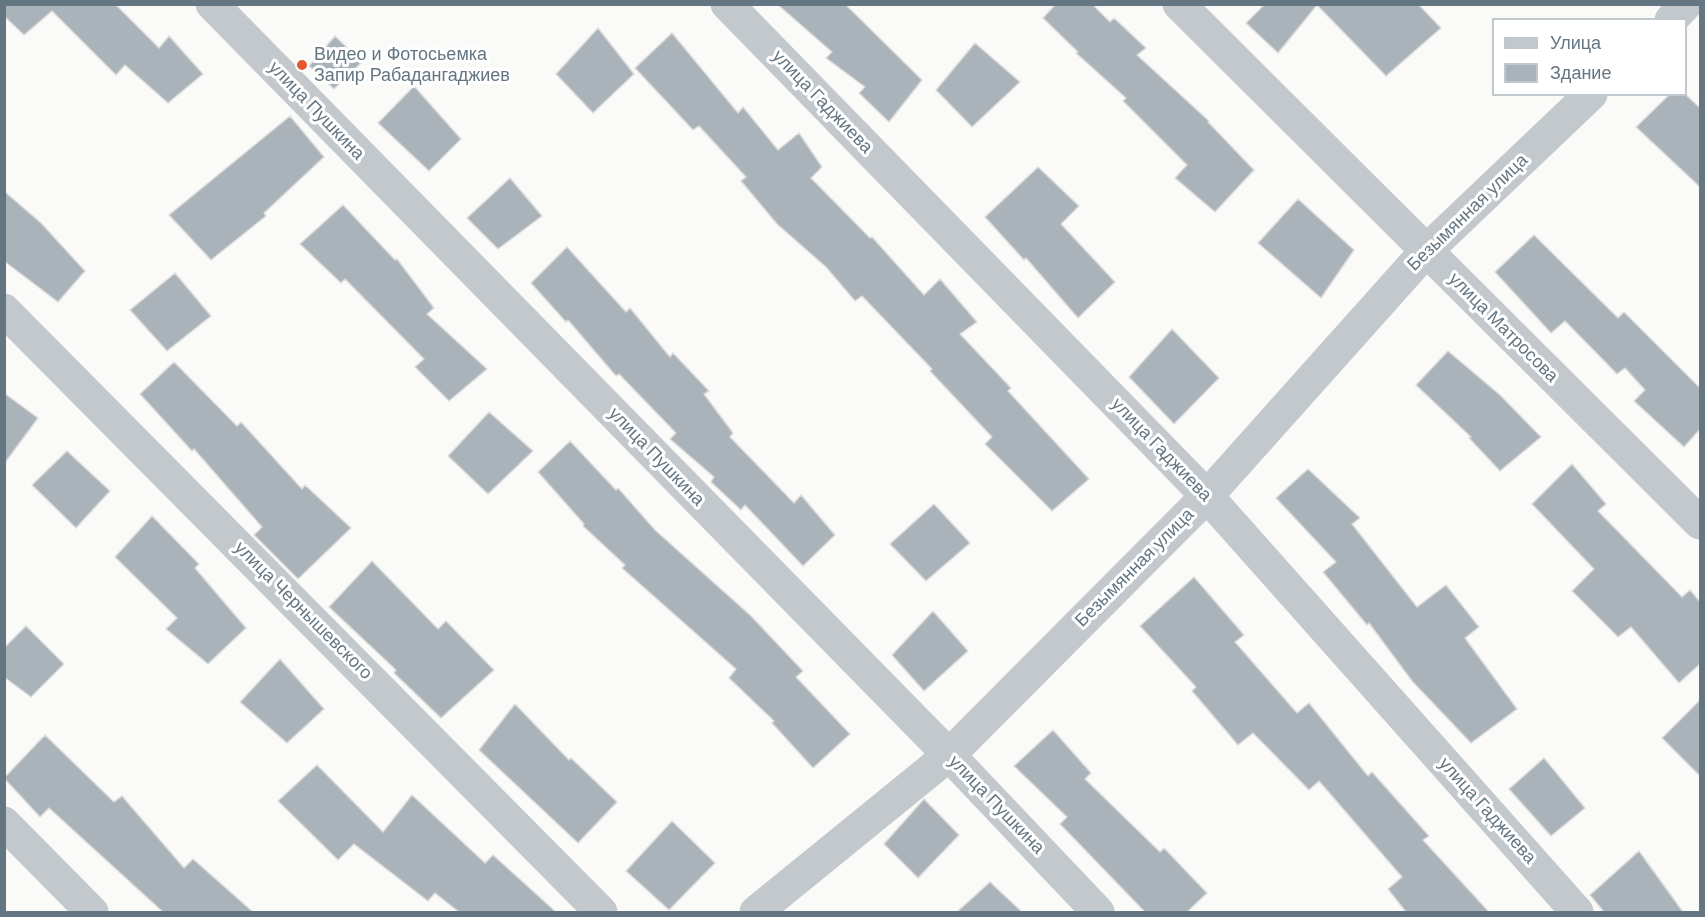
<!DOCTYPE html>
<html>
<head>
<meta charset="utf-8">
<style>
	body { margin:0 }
	#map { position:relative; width:1705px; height:917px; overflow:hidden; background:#fafaf8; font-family:Arial,sans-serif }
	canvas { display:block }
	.frame { position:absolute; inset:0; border:6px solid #657683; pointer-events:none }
	.legend { position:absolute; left:1492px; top:18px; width:195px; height:78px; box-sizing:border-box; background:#fff; border:2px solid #c1c8cd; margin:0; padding:8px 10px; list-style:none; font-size:18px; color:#657683 }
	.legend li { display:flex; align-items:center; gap:12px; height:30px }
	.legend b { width:30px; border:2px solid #c1c8cd }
</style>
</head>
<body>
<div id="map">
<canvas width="1705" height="917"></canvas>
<div class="frame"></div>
<ul class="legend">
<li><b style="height:8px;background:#c3c8cc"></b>Улица</li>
<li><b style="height:16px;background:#aab3b9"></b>Здание</li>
</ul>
</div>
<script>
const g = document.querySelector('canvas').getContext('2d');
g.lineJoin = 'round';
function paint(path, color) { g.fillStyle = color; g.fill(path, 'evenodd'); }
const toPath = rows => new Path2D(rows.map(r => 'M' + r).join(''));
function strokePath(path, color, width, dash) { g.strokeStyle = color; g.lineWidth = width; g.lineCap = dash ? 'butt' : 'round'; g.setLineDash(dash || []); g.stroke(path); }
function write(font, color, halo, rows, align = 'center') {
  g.font = font + ' Arial,sans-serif'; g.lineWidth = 6; g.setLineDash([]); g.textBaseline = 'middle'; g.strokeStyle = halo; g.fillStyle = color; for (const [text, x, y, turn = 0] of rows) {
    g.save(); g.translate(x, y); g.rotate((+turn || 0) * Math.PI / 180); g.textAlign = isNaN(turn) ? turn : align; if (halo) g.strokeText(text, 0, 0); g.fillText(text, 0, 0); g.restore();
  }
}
const building = toPath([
	[4,4,115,4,159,48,169,36,203,74,168,103,125,65,116,75,52,11,24,35,4,16,4,4],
	[777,4,845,4,922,80,889,122,859,93,865,87,826,58,832,52,777,4],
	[1056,4,1092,4,1110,22,1114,18,1146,48,1137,55,1209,121,1208,122,1254,170,1215,212,1175,178,1187,165,1123,101,1126,98,1076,53,1078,52,1043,18,1056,4],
	[1265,4,1418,4,1441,28,1386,76,1317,5,1278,53,1246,23,1265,4],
	[598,28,634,74,593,113,556,74,598,28],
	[672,33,738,113,743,107,778,150,799,133,822,167,811,178,870,238,872,237,924,295,940,279,977,322,960,334,1011,388,1008,391,1089,479,1052,511,985,444,992,437,930,371,932,369,862,296,855,301,826,267,777,224,741,181,746,177,699,126,693,130,635,68,672,33],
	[335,36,362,62,334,89,309,66,335,36],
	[975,43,1020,82,972,127,936,90,975,43],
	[414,86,461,139,429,171,378,123,414,86],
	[1670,94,1685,94,1701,109,1701,188,1636,127,1670,94],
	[290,116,324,157,264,213,266,216,211,260,169,215,290,116],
	[1038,167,1079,206,1061,224,1115,282,1078,318,1026,258,1024,260,985,217,1038,167],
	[510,178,542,216,498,249,467,218,510,178],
	[4,191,41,223,85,271,58,302,4,261,4,191],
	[1298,199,1354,250,1321,298,1258,243,1298,199],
	[343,205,395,260,397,259,434,308,427,314,487,369,449,401,415,367,424,359,345,279,341,283,300,244,343,205],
	[1534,235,1618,318,1624,312,1701,389,1701,428,1684,447,1634,401,1645,390,1625,368,1617,374,1565,321,1551,333,1495,272,1534,235],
	[567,247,626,312,630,308,670,357,673,353,709,391,704,394,733,433,730,437,794,503,801,495,835,535,803,566,745,505,741,510,711,482,714,477,670,439,676,433,619,374,616,376,568,320,566,322,531,283,567,247],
	[175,273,211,316,167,351,130,310,175,273],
	[1172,329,1219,378,1174,424,1129,377,1172,329],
	[1448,351,1500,395,1541,437,1500,471,1469,438,1471,437,1416,385,1448,351],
	[174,362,237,426,241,422,302,489,305,485,351,528,298,579,254,535,262,527,194,449,192,451,140,394,174,362],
	[4,393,38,418,4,464,4,393],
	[489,412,533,451,488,494,448,456,489,412],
	[570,441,616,490,618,488,655,530,751,616,803,671,796,677,850,734,813,768,772,723,774,721,729,678,736,669,622,568,625,565,583,526,584,524,538,472,570,441],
	[67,451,110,491,76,528,32,485,67,451],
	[1572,464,1606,504,1598,511,1682,597,1690,590,1701,603,1701,663,1679,683,1631,627,1618,637,1572,591,1594,569,1532,504,1572,464],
	[1308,469,1360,518,1352,524,1417,607,1446,585,1479,627,1465,638,1517,709,1471,743,1412,681,1369,623,1367,625,1323,572,1336,562,1276,498,1308,469],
	[934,504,970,543,926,581,890,544,934,504],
	[152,516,199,564,195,568,246,628,208,664,166,629,177,618,115,557,152,516],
	[372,561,438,629,446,621,494,670,441,718,394,673,396,670,329,607,372,561],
	[1194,577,1244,635,1235,642,1297,713,1309,703,1368,776,1372,772,1429,836,1423,840,1489,912,1406,912,1388,889,1402,877,1319,781,1309,790,1253,733,1238,745,1192,691,1196,687,1140,626,1194,577],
	[933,611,968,651,924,691,892,655,933,611],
	[26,626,64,664,31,697,4,677,4,648,26,626],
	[280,659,324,709,287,743,240,702,280,659],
	[1701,699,1701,777,1662,738,1701,699],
	[515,704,569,760,571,758,617,802,578,843,479,750,515,704],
	[1053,730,1091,773,1085,779,1160,852,1164,848,1207,893,1187,912,1145,912,1060,824,1067,817,1014,766,1053,730],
	[45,735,114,802,122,796,184,868,193,859,253,912,163,912,49,808,40,817,4,778,45,735],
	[1544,758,1585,808,1551,836,1509,789,1544,758],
	[317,765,383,832,412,795,485,863,493,855,556,912,459,912,435,893,428,901,354,844,338,860,278,801,317,765],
	[924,799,959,835,918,878,884,844,924,799],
	[672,821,715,863,669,910,626,871,672,821],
	[1639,851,1683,912,1604,912,1590,895,1639,851],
	[990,882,1022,912,957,912,990,882]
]);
paint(building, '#aab3b9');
strokePath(building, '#dcdcda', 1.5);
strokePath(toPath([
	[212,4,949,755,1098,912],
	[727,4,1207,496,1577,912],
	[1179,4,1700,523],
	[1671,20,1686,4],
	[4,310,601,912],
	[4,823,92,912],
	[756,912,949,755,1207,496,1426,251,1591,94]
]), '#c3c8cc', 33);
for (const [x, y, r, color] of [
	[302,65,6,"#e4572e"]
]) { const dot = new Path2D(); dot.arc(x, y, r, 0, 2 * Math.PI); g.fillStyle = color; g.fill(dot); strokePath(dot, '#fff', 2); }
write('18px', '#657683', '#fff', [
	["Видео и Фотосьемка",314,55],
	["Запир Рабадангаджиев",314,76]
], 'left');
write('18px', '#657683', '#fff', [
	["улица Гаджиева",822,102,46],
	["улица Пушкина",316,111,46],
	["Безымянная улица",1468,213,-44],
	["улица Матросова",1503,328,45],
	["улица Гаджиева",1161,450,46],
	["улица Пушкина",656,457,46],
	["Безымянная улица",1135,568,-45],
	["улица Чернышевского",303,611,45],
	["улица Пушкина",996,805,46],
	["улица Гаджиева",1487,811,48]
]);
</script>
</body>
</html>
